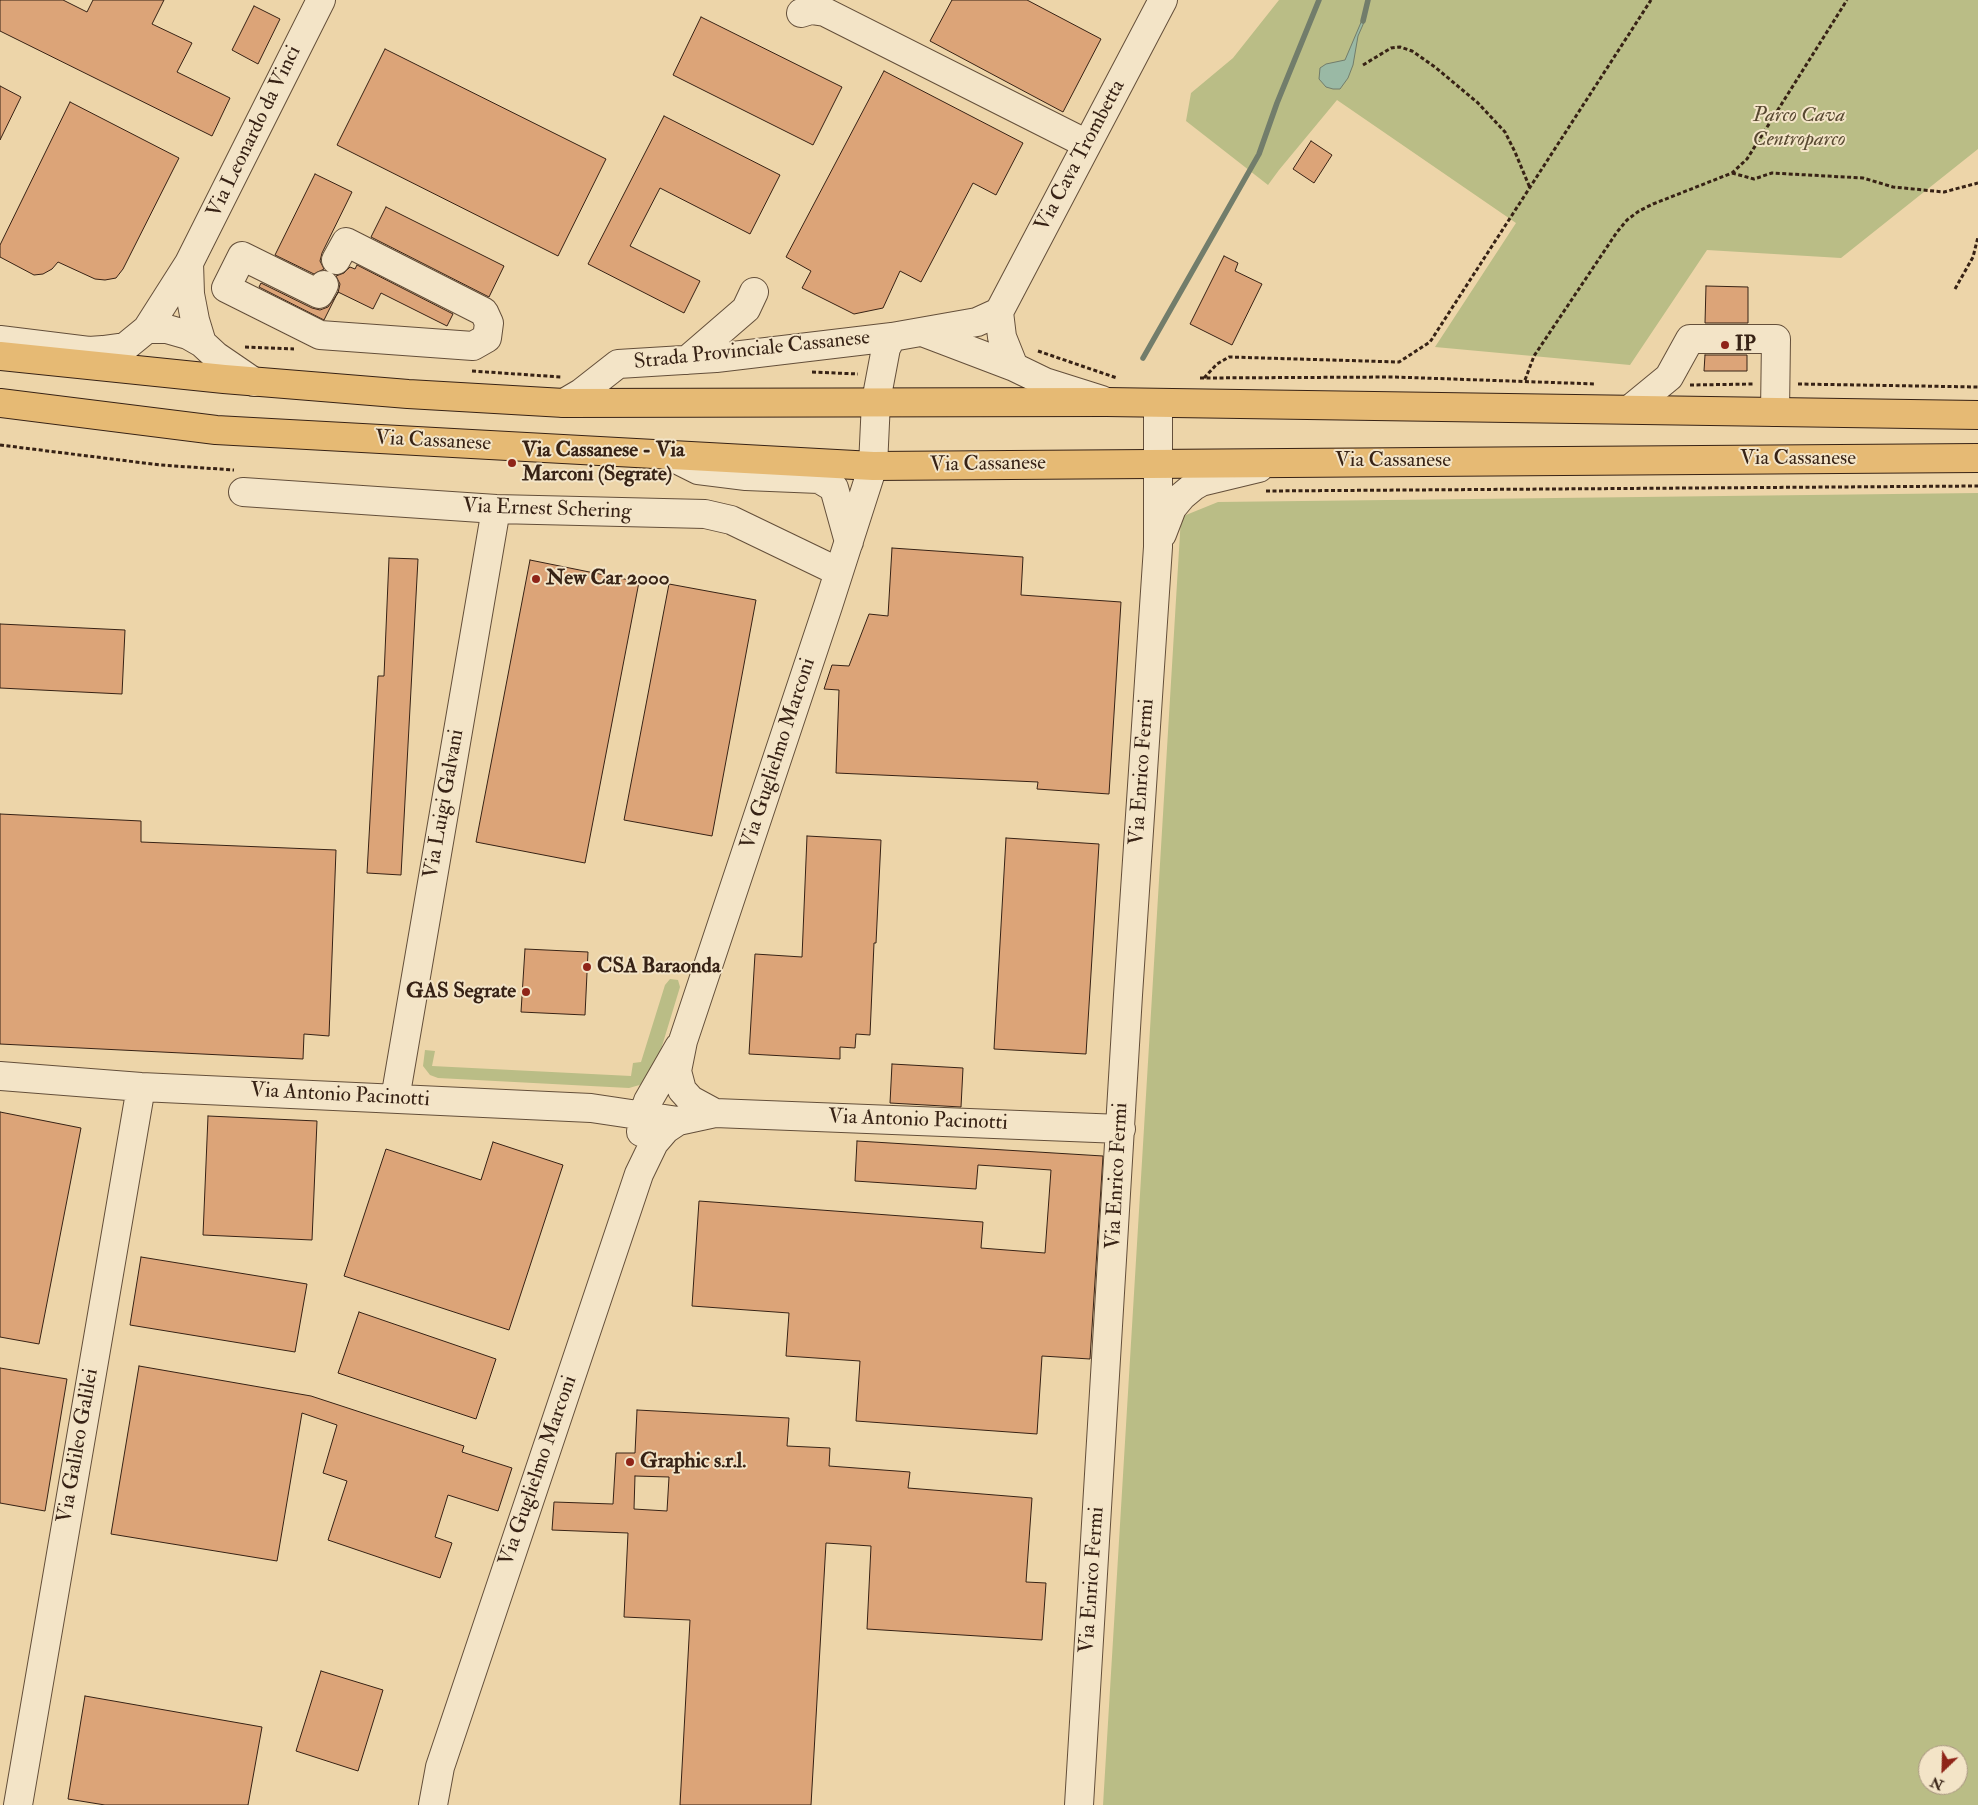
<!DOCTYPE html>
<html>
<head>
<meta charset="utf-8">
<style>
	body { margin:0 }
	#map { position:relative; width:1978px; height:1805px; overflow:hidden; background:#edd5a9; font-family:"IM FELL Double Pica",serif }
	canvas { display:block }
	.north { position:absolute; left:1918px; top:1745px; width:50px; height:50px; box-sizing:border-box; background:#f3e4c7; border:1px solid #a89680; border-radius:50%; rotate:204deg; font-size:14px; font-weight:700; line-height:20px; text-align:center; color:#372215 }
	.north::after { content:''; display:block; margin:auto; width:18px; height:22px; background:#8f2418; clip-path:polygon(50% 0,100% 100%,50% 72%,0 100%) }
</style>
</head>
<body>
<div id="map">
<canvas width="1978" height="1805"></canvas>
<div class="north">N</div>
</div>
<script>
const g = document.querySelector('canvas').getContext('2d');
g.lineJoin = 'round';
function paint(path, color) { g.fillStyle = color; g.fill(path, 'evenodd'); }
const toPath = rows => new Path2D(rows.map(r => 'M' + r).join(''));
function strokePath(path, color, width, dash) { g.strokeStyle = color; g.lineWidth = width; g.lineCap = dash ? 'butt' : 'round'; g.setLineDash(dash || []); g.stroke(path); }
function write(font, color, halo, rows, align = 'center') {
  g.font = font + ' "IM FELL Double Pica",serif'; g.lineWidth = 4; g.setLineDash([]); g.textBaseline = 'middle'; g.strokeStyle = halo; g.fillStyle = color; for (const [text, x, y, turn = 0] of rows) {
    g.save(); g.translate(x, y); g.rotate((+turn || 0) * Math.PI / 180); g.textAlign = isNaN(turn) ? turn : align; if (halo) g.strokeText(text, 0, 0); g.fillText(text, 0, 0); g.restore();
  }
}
paint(toPath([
	[1279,0,1978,0,1978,149,1841,258,1707,250,1630,365,1435,347,1516,223,1337,100,1279,170,1268,185,1186,121,1191,93,1233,58],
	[1978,493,1978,1805,1103,1805,1181,517,1218,502],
	[1928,1755,1958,1755,1958,1785,1928,1785],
	[670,979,678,980,680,987,655,1069,643,1084,629,1088,438,1078,430,1075,423,1066,425,1050,435,1051,432,1066,631,1076,633,1063,641,1062,665,985]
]), '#babd86');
const water = toPath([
	[1365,13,1365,20,1358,36,1353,65,1348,78,1340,89,1333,89,1326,87,1319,79,1320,68,1326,64,1345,60,1365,13]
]);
paint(water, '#9ab9a5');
strokePath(water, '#727d6b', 1);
strokePath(toPath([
	[1363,21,1368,0],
	[1143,358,1259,154,1277,103,1319,0]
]), '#727d6b', 5.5);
const building = toPath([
	[0,0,63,0,87,12,93,0,164,0,152,24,192,43,177,72,230,98,212,136,0,31,0,0],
	[952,0,1027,0,1101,39,1063,112,930,41,952,0],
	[254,6,280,19,258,64,232,50,254,6],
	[701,17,842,87,813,145,673,75,701,17],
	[385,49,606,159,558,256,337,145,385,49],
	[884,71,1023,143,996,195,973,183,921,282,900,271,883,308,854,314,802,288,811,271,786,257,884,71],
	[0,86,21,97,0,140,0,86],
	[70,102,179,158,123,269,116,278,105,280,95,279,58,262,52,269,43,274,34,275,0,257,0,245,70,102],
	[664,116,780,175,750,234,660,188,630,246,700,281,684,313,588,264,664,116],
	[1311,141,1332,155,1314,183,1293,169,1311,141],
	[315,174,352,192,322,253,320,261,324,269,314,274,275,255,315,174],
	[386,207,504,266,489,297,371,237,386,207],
	[1224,256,1238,263,1235,271,1262,284,1232,345,1190,324,1224,256],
	[357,265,453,314,447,326,381,293,373,309,338,292,324,320,259,287,261,283,312,308,320,310,328,307,338,293,340,284,336,276,344,273,350,267,355,269,357,265],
	[1706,286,1748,287,1748,323,1705,323,1706,286],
	[1705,355,1747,355,1747,371,1704,371,1705,355],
	[892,548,1023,557,1021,595,1121,602,1109,794,1037,789,1038,782,836,773,839,690,824,689,832,665,849,666,869,614,888,616,892,548],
	[389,558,418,559,401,875,367,873,378,676,384,676,389,558],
	[530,560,639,582,585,863,476,842,530,560],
	[669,584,756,600,712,836,624,820,669,584],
	[0,624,125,630,122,694,0,688,0,624],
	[0,814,141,821,141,842,336,850,329,1036,304,1034,303,1059,0,1044,0,814],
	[807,836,881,840,876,943,874,943,870,1035,856,1034,855,1048,840,1047,840,1059,749,1054,755,954,802,957,807,836],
	[1006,838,1099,844,1086,1054,994,1049,1006,838],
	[525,949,588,952,585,1015,521,1012,525,949],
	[892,1064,963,1068,961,1107,890,1103,892,1064],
	[0,1112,81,1128,39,1344,0,1337,0,1112],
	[208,1116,317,1121,312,1240,203,1235,208,1116],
	[857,1141,1103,1156,1090,1359,1042,1356,1037,1434,856,1421,860,1361,786,1356,789,1313,692,1306,699,1201,983,1222,981,1248,1045,1253,1051,1170,978,1165,976,1189,855,1181,857,1141],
	[493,1142,563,1165,509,1330,344,1276,386,1149,481,1180,493,1142],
	[141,1257,307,1284,295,1352,130,1325,141,1257],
	[359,1312,496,1359,476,1419,338,1373,359,1312],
	[139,1366,311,1396,464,1446,462,1452,512,1468,498,1511,448,1495,435,1537,452,1543,440,1578,328,1540,347,1481,323,1473,337,1425,302,1413,277,1561,111,1534,139,1366],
	[0,1368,67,1379,45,1511,0,1503,0,1368],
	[637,1410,789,1418,787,1446,830,1448,829,1466,910,1472,908,1488,1032,1498,1026,1582,1046,1583,1042,1640,867,1629,871,1546,826,1543,811,1805,680,1805,690,1620,624,1617,628,1533,552,1530,554,1502,613,1504,616,1453,635,1453,637,1410],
	[635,1476,669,1477,667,1511,634,1509,635,1476],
	[321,1671,383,1690,358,1771,296,1751,321,1671],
	[85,1696,262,1727,248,1805,105,1805,68,1799,85,1696]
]);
paint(building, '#dca478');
strokePath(building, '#372215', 1);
const minor = toPath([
	[801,13,811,10,825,12,1087,144],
	[189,263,190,294,195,320,202,343],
	[324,285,319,294,242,256,226,288,320,335,473,346,487,338,489,323,484,312,346,242,336,260],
	[147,329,189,263,321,0],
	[922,332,1014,367,1045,382,1102,400],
	[0,340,89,351,103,350,125,347,147,329,167,329,188,335,202,343,216,356,254,382],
	[687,360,746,309,754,292],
	[1014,367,1002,337,999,312,1163,0],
	[564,403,581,393,618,364,716,358,892,337,977,322,999,312],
	[1630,409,1669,377,1690,339,1776,339,1775,412],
	[668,455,698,470,746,476,819,479,834,488,849,542],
	[243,492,496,509,705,514,731,520,839,572],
	[1162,534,1172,508,1182,496,1194,486,1201,482,1259,468],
	[0,1076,141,1087,591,1108,678,1121],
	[395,1099,496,509],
	[715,1113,691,1100,682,1090,677,1071,683,1041,828,606,873,466,876,401,886,348,892,337],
	[641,1132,643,1115,648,1101,679,1047],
	[18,1805,141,1087],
	[433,1805,440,1767,639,1174,654,1143,666,1129,678,1121,715,1113,1121,1129],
	[1079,1805,1128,995,1158,547,1158,403]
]);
const major = toPath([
	[0,356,224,379,408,394,564,403,1106,402,1978,415],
	[0,403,216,430,873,466,1978,458]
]);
strokePath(minor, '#644f3a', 30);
strokePath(major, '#372215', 30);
strokePath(toPath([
	[1363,65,1391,48,1400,47,1412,51,1435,67,1478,103,1505,132,1515,152,1530,188],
	[1732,173,1754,179,1772,173,1863,178,1893,187,1944,192,1978,183],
	[1955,289,1973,257,1978,237],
	[245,347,294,349],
	[1038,351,1117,378],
	[472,371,561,377],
	[812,372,858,374],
	[1200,378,1394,377,1596,384],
	[1204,378,1217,364,1229,357,1399,362,1430,342,1651,0],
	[1525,380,1534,356,1617,232,1627,220,1639,211,1653,204,1732,173,1747,159,1847,0],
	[1798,384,1978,387],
	[1690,385,1754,384],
	[0,445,160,465,234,470],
	[1266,491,1978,486]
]), '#372215', 3, [4, 2.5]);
strokePath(minor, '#f3e4c7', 28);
strokePath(major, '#e6ba74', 28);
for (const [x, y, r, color] of [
	[1725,345,5,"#8f2418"],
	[512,463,5,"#8f2418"],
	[536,579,5,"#8f2418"],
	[587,967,5,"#8f2418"],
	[526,992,5,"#8f2418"],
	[630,1462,5,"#8f2418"]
]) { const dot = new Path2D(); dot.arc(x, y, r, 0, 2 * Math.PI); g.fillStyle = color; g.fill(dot); strokePath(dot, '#f3e4c7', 2); }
write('italic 21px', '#584931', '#f3e4c7', [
	["Parco Cava",1799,116],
	["Centroparco",1799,140]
]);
write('21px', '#372215', '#f3e4c7', [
	["Via Leonardo da Vinci",255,132,-64],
	["Via Cava Trombetta",1081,156,-62],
	["Strada Provinciale Cassanese",752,351,-6],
	["Via Cassanese",433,442,3],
	["Via Cassanese",1798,459],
	["Via Cassanese",1393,461],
	["Via Cassanese",988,465,-1],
	["Via Ernest Schering",547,510,2],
	["Via Guglielmo Marconi",779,754,-72],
	["Via Enrico Fermi",1143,772,-86],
	["Via Luigi Galvani",445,804,-80],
	["Via Antonio Pacinotti",340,1096,3],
	["Via Antonio Pacinotti",918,1121,2],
	["Via Enrico Fermi",1118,1176,-87],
	["Via Galileo Galilei",79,1446,-80],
	["Via Guglielmo Marconi",539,1471,-71],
	["Via Enrico Fermi",1093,1580,-86]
]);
write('bold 21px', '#372215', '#f3e4c7', [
	["IP",1735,345],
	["Via Cassanese - Via",522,451],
	["Marconi (Segrate)",522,475],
	["New Car 2000",546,579],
	["CSA Baraonda",597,967],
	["GAS Segrate",516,992,"right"],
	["Graphic s.r.l.",640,1462]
], 'left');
</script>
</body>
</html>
